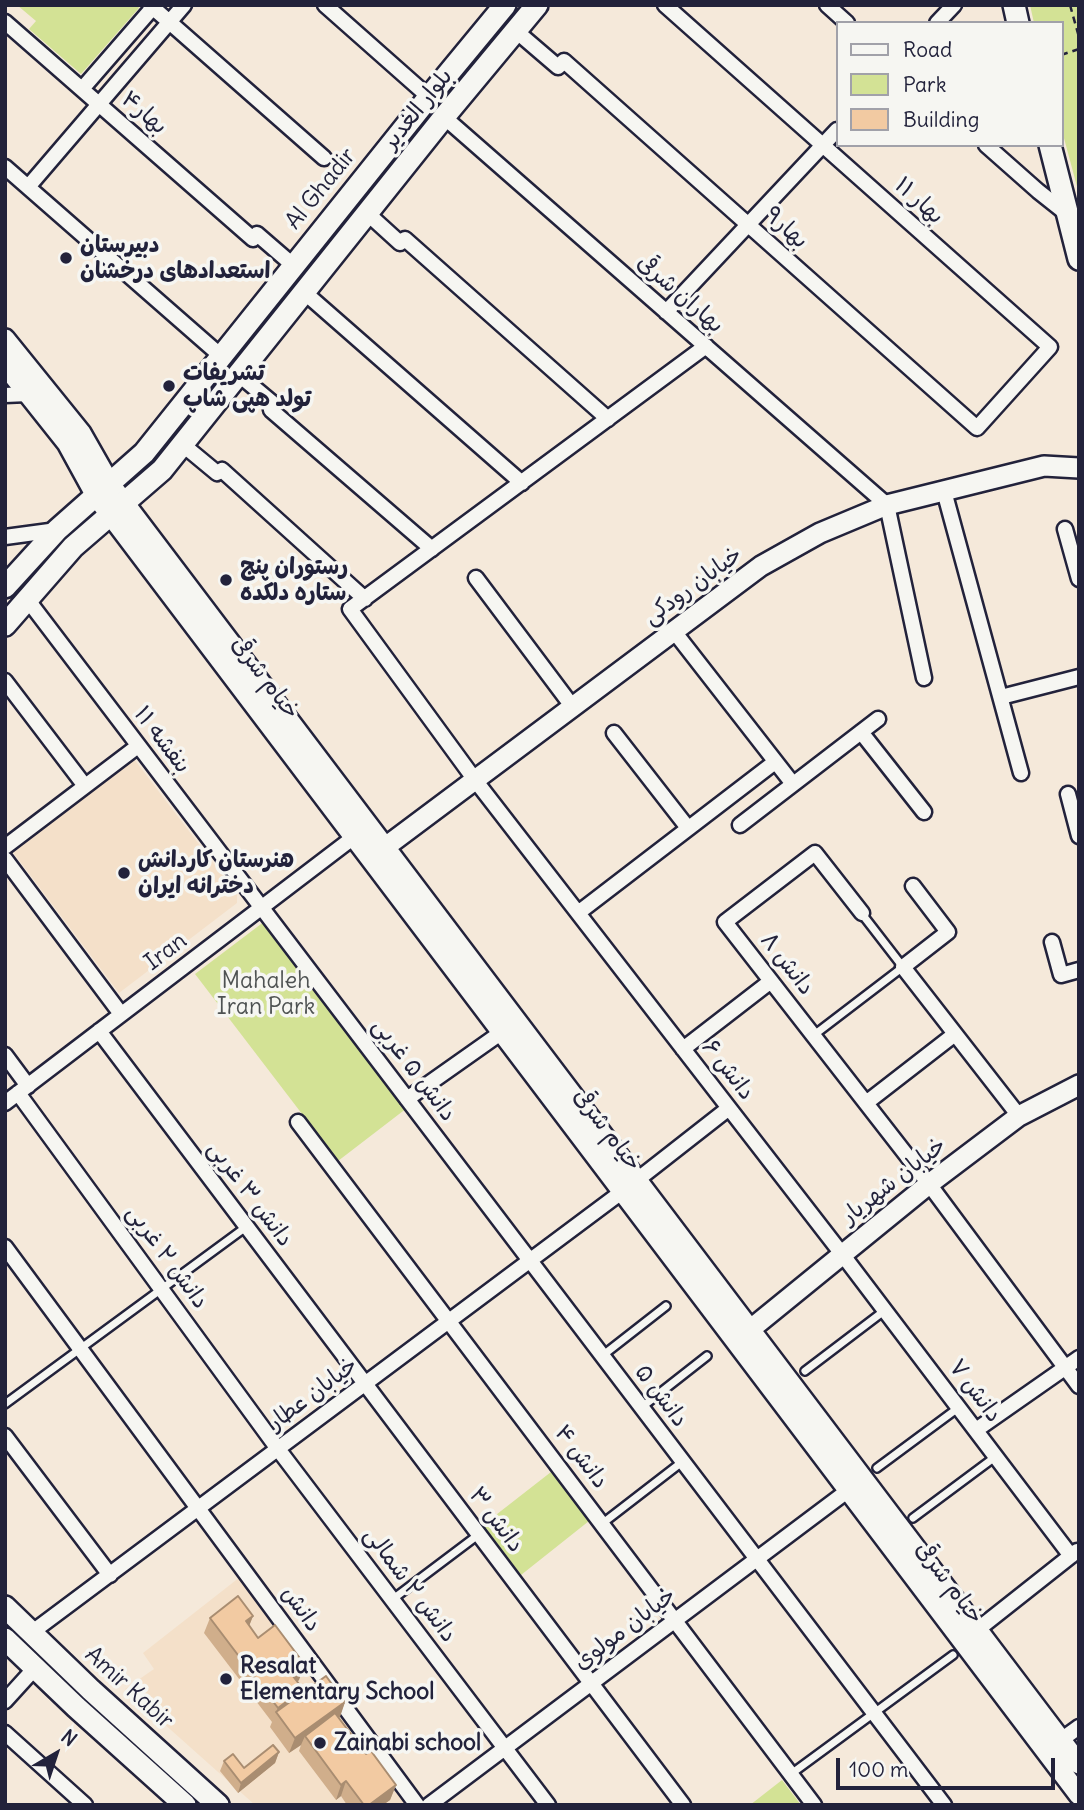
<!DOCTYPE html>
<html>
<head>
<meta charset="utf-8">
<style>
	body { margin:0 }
	#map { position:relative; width:1084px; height:1810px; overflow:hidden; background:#f5e9da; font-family:Delius,sans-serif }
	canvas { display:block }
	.frame { position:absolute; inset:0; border:7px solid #22223b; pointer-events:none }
	.legend { position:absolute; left:836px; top:21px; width:228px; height:126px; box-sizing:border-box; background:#f6f6f2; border:2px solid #a1a1a9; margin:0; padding:9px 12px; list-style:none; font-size:21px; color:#22223b }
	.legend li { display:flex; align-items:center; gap:14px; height:35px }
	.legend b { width:35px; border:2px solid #a1a1a9 }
	.north { position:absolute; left:21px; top:1719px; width:70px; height:70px; -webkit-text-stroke:5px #f6f6f2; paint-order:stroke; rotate:39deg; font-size:19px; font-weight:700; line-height:28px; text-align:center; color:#22223b }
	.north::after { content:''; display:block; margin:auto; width:24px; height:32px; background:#22223b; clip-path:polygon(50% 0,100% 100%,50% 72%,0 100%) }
	.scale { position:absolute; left:836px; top:1758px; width:219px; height:32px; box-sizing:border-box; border:4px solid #22223b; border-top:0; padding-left:9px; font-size:21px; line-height:24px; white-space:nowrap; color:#22223b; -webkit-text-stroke:5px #f6f6f2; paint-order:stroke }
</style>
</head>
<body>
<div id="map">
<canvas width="1084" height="1810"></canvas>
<div class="frame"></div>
<ul class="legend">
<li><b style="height:9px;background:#f6f6f2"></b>Road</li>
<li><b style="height:19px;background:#d3e295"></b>Park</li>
<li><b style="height:19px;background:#f2caa2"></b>Building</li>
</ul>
<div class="north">N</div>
<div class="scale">100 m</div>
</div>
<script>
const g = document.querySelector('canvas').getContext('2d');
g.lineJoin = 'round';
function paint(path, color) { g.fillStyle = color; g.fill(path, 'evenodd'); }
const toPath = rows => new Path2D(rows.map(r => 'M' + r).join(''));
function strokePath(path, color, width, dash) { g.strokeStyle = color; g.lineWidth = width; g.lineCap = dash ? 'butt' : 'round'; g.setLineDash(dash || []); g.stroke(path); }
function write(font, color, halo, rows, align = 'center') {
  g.font = font + ' Delius,"Playpen Sans Arabic",sans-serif'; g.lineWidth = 7; g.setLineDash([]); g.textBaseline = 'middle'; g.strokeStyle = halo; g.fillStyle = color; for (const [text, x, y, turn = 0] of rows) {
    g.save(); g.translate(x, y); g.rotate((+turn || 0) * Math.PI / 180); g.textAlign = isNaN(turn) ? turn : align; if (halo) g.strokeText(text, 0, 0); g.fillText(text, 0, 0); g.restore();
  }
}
paint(toPath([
	[134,759,237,894,237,903,119,993,12,851],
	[240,1577,332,1706,408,1805,255,1805,125,1689,154,1669,143,1653]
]), '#f4e0c9');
paint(toPath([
	[17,5,137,5,139,8,81,74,29,29,36,21],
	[1030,5,1079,5,1079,194,1061,127,1061,23,1034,23],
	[265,921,407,1108,338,1161,195,974],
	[551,1472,589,1521,521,1575,483,1525],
	[782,1780,801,1805,750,1805]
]), '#d3e295');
const service = toPath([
	[814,1035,903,967,862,914],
	[602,1356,666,1306],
	[805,1371,884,1311],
	[5,1404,246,1227],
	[642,1407,707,1356],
	[877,1468,958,1408],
	[913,1518,995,1457],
	[603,1523,682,1462],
	[393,1599,478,1535],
	[791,1774,953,1655]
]);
const minor = toPath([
	[150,5,324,158],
	[325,5,429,97],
	[827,5,847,23],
	[5,22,253,239,257,234,294,266],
	[937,23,954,5],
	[516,31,558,67,564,61,977,428,1050,347,665,5],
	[82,89,155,5],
	[444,117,887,505,924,678],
	[986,145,1038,191,1067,214],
	[5,167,221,356],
	[28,187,184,5],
	[367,213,400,243,405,239,608,419],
	[304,292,522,483],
	[666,312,837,130],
	[706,346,350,609,475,780,842,1254,1071,1556],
	[238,374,275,405,271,410,432,549],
	[5,395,28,394],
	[182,444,217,473,222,470,365,599],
	[944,491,1021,773],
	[1065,529,1079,579],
	[5,537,57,530],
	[476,578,572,706],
	[27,599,944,1805],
	[673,630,793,784],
	[5,681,85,786],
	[1001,697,1079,677],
	[861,732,924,812],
	[614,733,688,828],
	[1068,794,1079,836],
	[740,825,878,719],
	[5,847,138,746],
	[5,859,121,1014],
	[913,886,948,932,903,967,1019,1116],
	[578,913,775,762],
	[862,913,815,853,725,922,929,1184,1079,1386],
	[1052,942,1061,975,1079,970],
	[99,1031,683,1805],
	[683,1049,771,981],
	[5,1055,28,1086],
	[18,1093,278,1449,548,1805],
	[407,1099,502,1032],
	[5,1103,354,837],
	[866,1103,955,1034],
	[298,1122,814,1805],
	[637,1180,729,1108],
	[5,1247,417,1805],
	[976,1430,1079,1358],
	[5,1436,110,1575],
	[31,1633,623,1191],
	[972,1634,1077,1551],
	[5,1701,35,1668],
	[5,1733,85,1805],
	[1061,1740,1079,1727],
	[429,1805,854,1486]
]);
const tertiary = toPath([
	[5,339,81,433,110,484,1079,1764],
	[5,365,67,443,96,496,1079,1795],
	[376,854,761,566,820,533,887,505,1044,466,1079,468],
	[741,1337,929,1184,1019,1116,1079,1085]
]);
const secondary = toPath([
	[1014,5,1018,23],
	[1050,145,1079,259],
	[5,587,57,530,144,453,429,97,505,5],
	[5,625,73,547,162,470,444,117,537,5],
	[5,1607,91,1690,218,1805],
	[5,1639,76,1707,185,1805]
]);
strokePath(service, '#22223b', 12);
strokePath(minor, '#22223b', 19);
strokePath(tertiary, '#22223b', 24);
strokePath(secondary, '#22223b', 26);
strokePath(toPath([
	[1070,5,1079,37],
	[1061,55,1079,49]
]), '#22223b', 2.5, [7, 5]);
strokePath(service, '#f6f6f2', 7);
strokePath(minor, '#f6f6f2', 14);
strokePath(tertiary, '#f6f6f2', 19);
strokePath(secondary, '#f6f6f2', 21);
paint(toPath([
	[253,1616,249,1626,258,1638,299,1680,297,1682,301,1693,345,1702,339,1718,366,1754,396,1785,390,1800,383,1805,347,1805,341,1796,336,1800,299,1751,301,1745,289,1753,270,1727,272,1722,204,1633,210,1618],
	[279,1752,275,1763,238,1793,220,1771,224,1761,244,1768]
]), '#d0ae8b');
paint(toPath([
	[253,1616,247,1631,246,1621],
	[305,1665,299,1680,287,1690,292,1675],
	[303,1689,297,1704,276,1712,278,1708],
	[345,1702,340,1717,308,1740,305,1736,301,1745,289,1753,295,1738],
	[279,1752,275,1763,238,1793,241,1783],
	[346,1781,341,1796,336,1800,341,1785],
	[396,1785,390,1800,383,1805,369,1805]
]), '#a98d71');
const building = toPath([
	[238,1596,253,1616,246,1621,258,1638,275,1625,305,1665,292,1675,303,1689,278,1708,210,1618,238,1596],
	[326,1676,345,1702,295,1738,276,1712,326,1676],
	[335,1713,366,1754,371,1751,396,1785,369,1805,364,1805,346,1781,341,1785,305,1736,335,1713],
	[273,1745,279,1752,241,1783,224,1761,233,1754,244,1768,273,1745]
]);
paint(building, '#f2caa2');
strokePath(building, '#a98d71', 2);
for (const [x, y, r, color] of [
	[66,258,7,"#22223b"],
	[169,386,7,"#22223b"],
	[226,580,7,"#22223b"],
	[124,873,7,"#22223b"],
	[226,1679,7,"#22223b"],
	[320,1743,7,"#22223b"]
]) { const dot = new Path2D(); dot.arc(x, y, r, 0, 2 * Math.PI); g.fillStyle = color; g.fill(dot); strokePath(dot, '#f6f6f2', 2.5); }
write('23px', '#22223b', '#f6f6f2', [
	["بلوار الغدیر",418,109,-51],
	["بهار۴",144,113,41],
	["Al Ghadir",321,189,-51],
	["بهار ۱۱",919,201,42],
	["بهار۹",786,228,42],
	["بهاران شرقی",680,294,41],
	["خیابان رودکی",693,586,-36],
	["خیام شرقی",265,678,53],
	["بنفشه ۱۱",162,740,53],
	["Iran",166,952,-37],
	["دانش ۸",787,964,52],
	["دانش ۵ غربی",414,1070,53],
	["دانش ۶",728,1070,52],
	["خیام شرقی",607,1130,53],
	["خیابان شهریار",894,1181,-38],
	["دانش ۳ غربی",250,1194,53],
	["دانش ۲ غربی",167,1257,54],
	["دانش ۷",975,1391,53],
	["خیابان عطار",313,1394,-37],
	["دانش ۵",661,1396,53],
	["دانش ۴",581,1457,53],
	["دانش ۳",496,1520,53],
	["خیام شرقی",949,1583,53],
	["دانش ۲ شمالی",410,1585,53],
	["دانش",301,1609,54],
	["خیابان مولوی",625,1629,-37],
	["Amir Kabir",129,1688,42]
]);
write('bold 23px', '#22223b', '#f6f6f2', [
	["دبیرستان",80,245],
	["استعدادهای درخشان",80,271],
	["تشریفات",183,373],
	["تولد هپی شاپ",183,399],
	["رستوران پنج",240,567],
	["ستاره دلکده",240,593],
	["هنرستان کاردانش",138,860],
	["دخترانه ایران",138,886],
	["Resalat",240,1666],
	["Elementary School",240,1692],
	["Zainabi school",334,1743]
], 'left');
write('23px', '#4e5252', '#f6f6f2', [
	["Mahaleh",266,981],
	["Iran Park",266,1007]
]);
</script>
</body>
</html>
